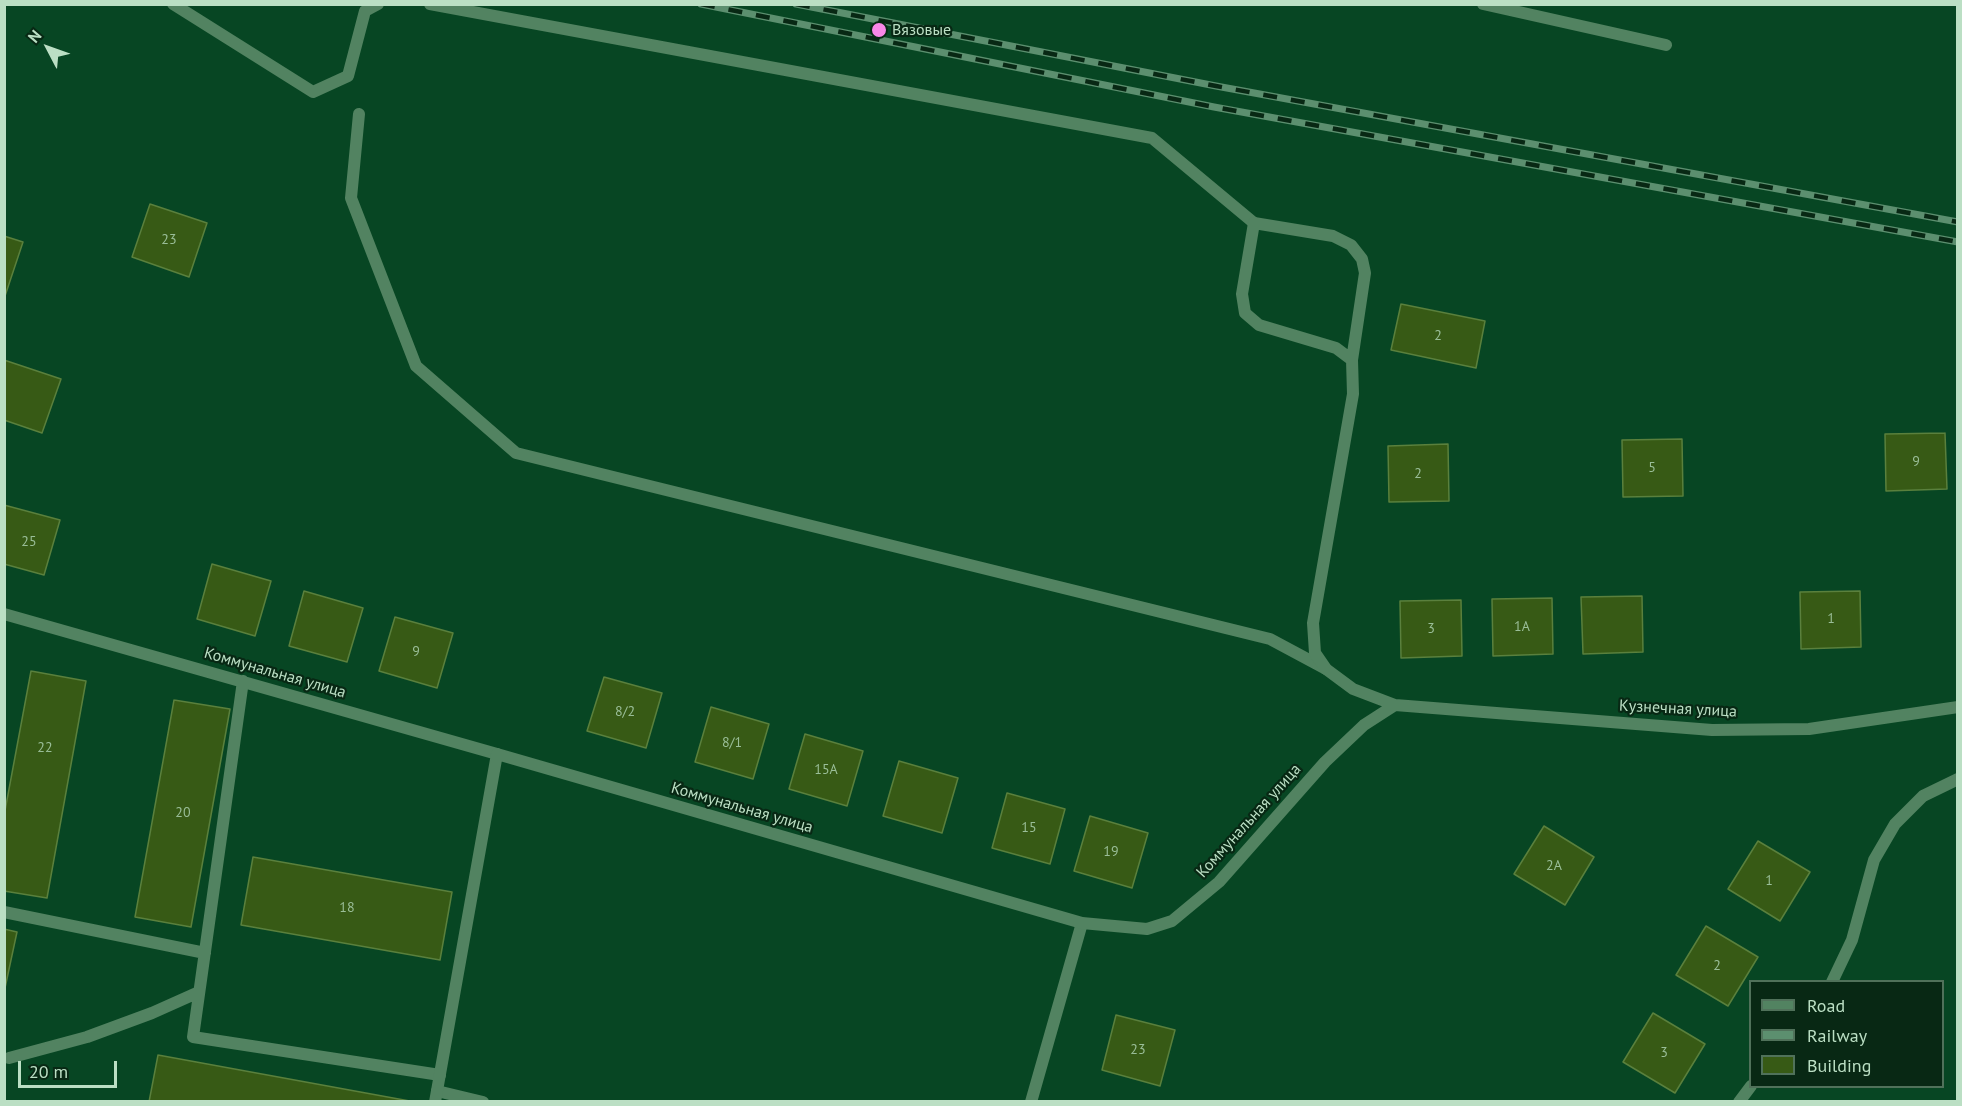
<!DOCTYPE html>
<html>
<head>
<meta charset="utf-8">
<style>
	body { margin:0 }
	#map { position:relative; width:1962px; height:1106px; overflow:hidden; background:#074623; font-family:"PT Sans",sans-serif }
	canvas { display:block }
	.frame { position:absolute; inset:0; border:6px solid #bbdfc4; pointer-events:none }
	.legend { position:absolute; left:1749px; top:980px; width:195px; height:108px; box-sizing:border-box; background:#082814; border:2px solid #50715a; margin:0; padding:8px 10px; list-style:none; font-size:18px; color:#bbdfc4 }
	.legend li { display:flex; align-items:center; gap:12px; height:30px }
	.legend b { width:30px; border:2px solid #50715a }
	.north { position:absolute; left:18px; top:18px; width:60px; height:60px; -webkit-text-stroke:4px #082814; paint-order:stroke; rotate:311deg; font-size:16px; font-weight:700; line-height:24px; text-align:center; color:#bbdfc4 }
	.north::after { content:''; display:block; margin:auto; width:21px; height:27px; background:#bbdfc4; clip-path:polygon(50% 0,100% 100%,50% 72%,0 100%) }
	.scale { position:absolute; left:18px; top:1061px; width:99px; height:27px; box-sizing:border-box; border:3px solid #bbdfc4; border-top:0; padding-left:8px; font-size:18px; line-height:21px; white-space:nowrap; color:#bbdfc4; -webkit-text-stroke:4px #082814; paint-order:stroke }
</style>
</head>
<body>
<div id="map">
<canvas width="1962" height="1106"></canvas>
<div class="frame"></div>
<ul class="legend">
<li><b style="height:8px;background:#528361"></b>Road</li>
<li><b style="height:8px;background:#5c8f6f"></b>Railway</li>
<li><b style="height:16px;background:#375a15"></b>Building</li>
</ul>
<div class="north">N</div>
<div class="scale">20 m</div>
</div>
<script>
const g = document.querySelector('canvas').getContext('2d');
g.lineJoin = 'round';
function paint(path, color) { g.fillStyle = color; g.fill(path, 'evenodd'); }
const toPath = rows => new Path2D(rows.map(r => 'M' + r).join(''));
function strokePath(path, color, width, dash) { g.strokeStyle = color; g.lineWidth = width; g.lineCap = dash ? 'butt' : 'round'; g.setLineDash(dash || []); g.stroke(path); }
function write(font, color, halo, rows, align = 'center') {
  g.font = font + ' "PT Sans",sans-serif'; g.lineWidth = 4.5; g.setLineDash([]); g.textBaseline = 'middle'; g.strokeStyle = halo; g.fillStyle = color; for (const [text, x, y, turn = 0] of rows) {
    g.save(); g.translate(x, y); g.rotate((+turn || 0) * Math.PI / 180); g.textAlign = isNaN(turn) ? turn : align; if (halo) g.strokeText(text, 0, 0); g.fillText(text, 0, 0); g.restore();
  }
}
const building = toPath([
	[150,204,207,223,189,277,132,257,150,204],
	[4,236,23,242,5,296,4,296,4,236],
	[1401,304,1485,321,1476,368,1391,350,1401,304],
	[4,360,61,379,42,433,4,420,4,360],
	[1945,433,1947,489,1886,491,1885,434,1945,433],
	[1682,439,1683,496,1623,497,1622,440,1682,439],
	[1448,444,1449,501,1389,502,1388,446,1448,444],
	[4,505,60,520,44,575,4,564,4,505],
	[212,564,271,581,255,636,197,619,212,564],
	[304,591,363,608,347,662,289,646,304,591],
	[1860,591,1861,647,1801,649,1800,592,1860,591],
	[1642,596,1643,652,1583,654,1581,597,1642,596],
	[1552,598,1553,654,1493,656,1492,599,1552,598],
	[1461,600,1462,656,1401,658,1400,601,1461,600],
	[395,617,453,633,437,688,379,671,395,617],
	[31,671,86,681,47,898,4,891,4,816,31,671],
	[604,677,662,693,646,748,587,731,604,677],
	[174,700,230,709,191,927,135,917,174,700],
	[711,707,769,724,753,779,695,762,711,707],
	[805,734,863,751,847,806,789,789,805,734],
	[899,761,958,778,942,833,883,816,899,761],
	[1007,793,1065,809,1050,864,992,848,1007,793],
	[1090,816,1148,833,1132,888,1074,871,1090,816],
	[1544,826,1594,857,1565,905,1514,874,1544,826],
	[1758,841,1810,872,1780,921,1728,889,1758,841],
	[253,857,452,892,440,960,241,925,253,857],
	[1706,926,1758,957,1728,1006,1676,975,1706,926],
	[4,929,17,932,5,988,4,988,4,929],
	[1653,1013,1705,1044,1675,1093,1623,1062,1653,1013],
	[1116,1015,1175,1030,1160,1086,1102,1070,1116,1015],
	[158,1055,415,1102,149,1102,158,1055]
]);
paint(building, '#375a15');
strokePath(building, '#5a803d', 1.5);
strokePath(toPath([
	[173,4,313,92,348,76,365,11,378,4],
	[430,4,1152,138,1254,223],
	[1483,4,1666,45],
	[359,114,351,198,416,366,516,453,1270,639,1326,669],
	[4,614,497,754],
	[243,681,193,1037,440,1075],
	[4,912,205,953],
	[9,1058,87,1037,152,1013,199,992],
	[437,1091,483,1102],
	[1031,1102,1082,923]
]), '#528361', 12);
strokePath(toPath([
	[1352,360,1336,348,1259,325,1245,313,1242,294,1254,223,1333,236,1351,245,1362,259,1365,273,1352,360,1353,394,1313,623,1315,653,1326,669,1353,689,1395,705,1712,730,1809,729,1958,707],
	[1832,982,1852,940,1874,860,1895,824,1923,796,1958,779],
	[435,1102,497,754,1082,923,1147,929,1172,921,1219,882,1325,762,1364,725,1395,705],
	[1739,1102,1751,1086]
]), '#528361', 12);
const rail = toPath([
	[701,4,1214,107,1958,242],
	[796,4,1216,86,1958,222]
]);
strokePath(rail, '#5c8f6f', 7);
strokePath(rail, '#082814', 4.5, [14]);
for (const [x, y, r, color] of [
	[879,30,8,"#f987e8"]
]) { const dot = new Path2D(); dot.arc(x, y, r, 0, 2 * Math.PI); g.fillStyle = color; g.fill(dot); strokePath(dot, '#082814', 2); }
write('14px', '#9abe98', null, [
	["23",169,240],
	["2",1438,336],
	["9",1916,462],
	["5",1652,468],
	["2",1418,474],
	["25",29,542],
	["1",1831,619],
	["1А",1522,627],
	["3",1431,629],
	["9",416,652],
	["8/2",625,712],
	["8/1",732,743],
	["22",45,748],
	["15А",826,770],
	["20",183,813],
	["15",1029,828],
	["19",1111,852],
	["2А",1554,866],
	["1",1769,881],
	["18",347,908],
	["2",1717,966],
	["23",1138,1050],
	["3",1664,1053]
]);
write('16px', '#bbdfc4', '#082814', [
	["Вязовые",892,30]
], 'left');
write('16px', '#bbdfc4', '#082814', [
	["Коммунальная улица",275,673,16],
	["Кузнечная улица",1678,709,3],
	["Коммунальная улица",742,808,16],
	["Коммунальная улица",1249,821,-48]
]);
</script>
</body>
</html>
